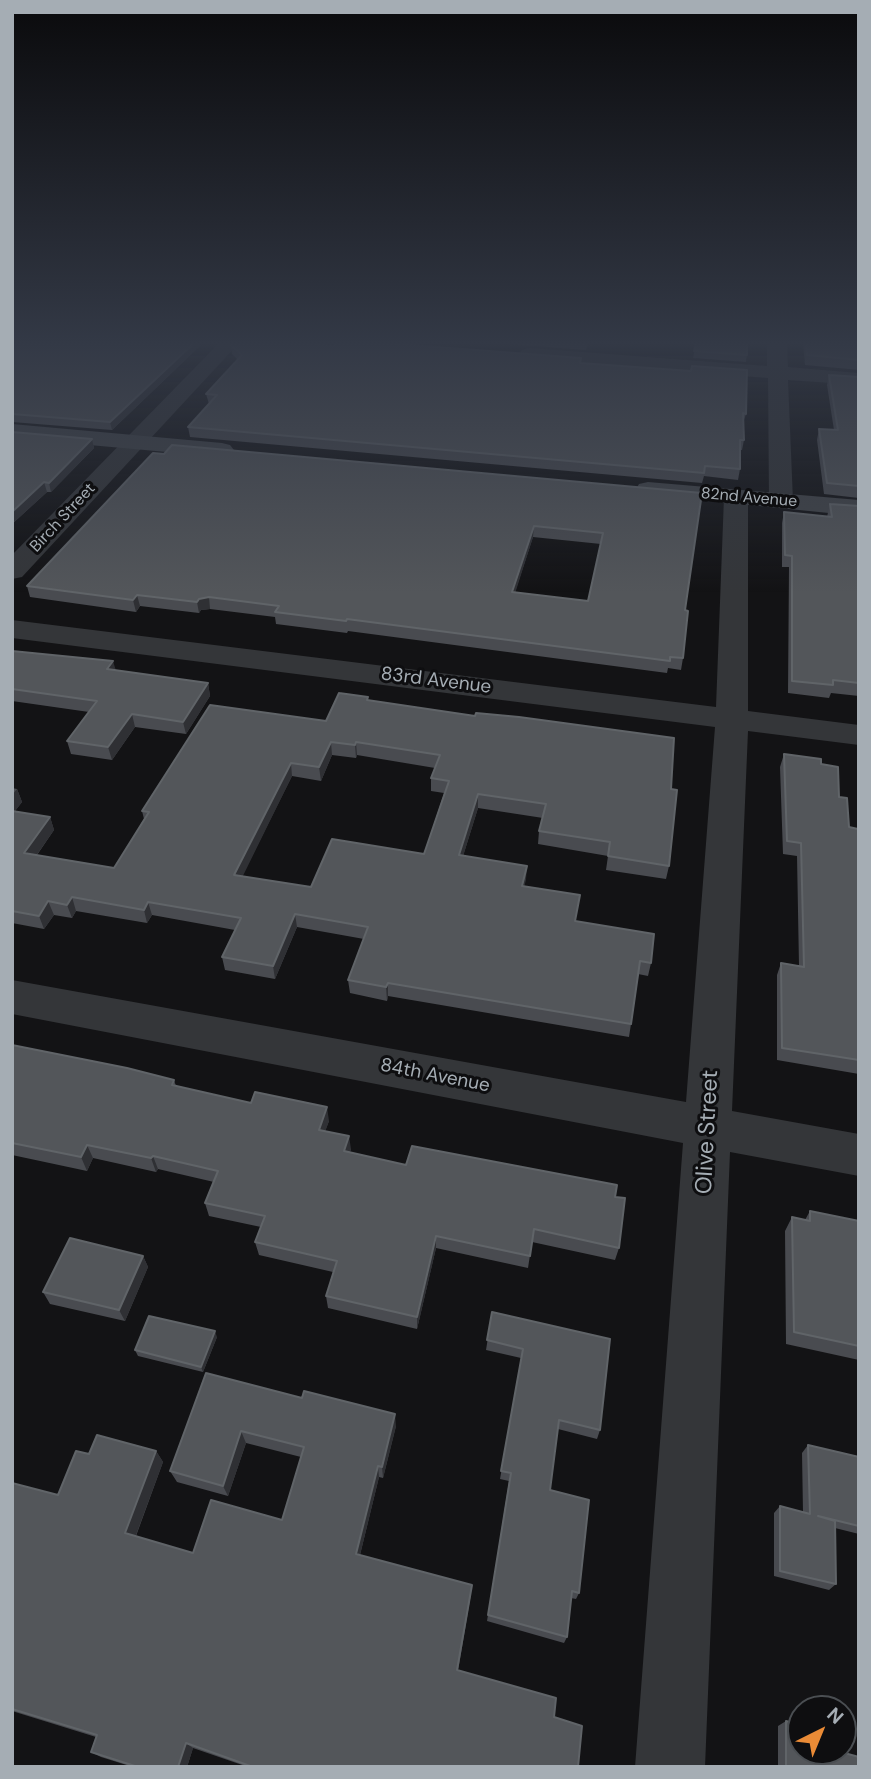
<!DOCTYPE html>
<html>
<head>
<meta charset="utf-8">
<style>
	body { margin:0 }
	#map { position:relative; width:871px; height:1779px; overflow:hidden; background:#131315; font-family:"DM Sans",sans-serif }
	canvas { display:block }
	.frame { position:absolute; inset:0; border:14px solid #a5adb4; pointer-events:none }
	.north { position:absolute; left:787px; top:1695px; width:70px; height:70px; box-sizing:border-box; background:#0e0e10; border:2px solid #4a4e52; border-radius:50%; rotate:43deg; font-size:19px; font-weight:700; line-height:28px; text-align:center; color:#a5adb4 }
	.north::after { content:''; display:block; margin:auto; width:24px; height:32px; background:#ea8b36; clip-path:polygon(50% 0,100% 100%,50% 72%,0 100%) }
</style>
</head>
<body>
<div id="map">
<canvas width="871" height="1779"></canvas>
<div class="frame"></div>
<div class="north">N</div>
</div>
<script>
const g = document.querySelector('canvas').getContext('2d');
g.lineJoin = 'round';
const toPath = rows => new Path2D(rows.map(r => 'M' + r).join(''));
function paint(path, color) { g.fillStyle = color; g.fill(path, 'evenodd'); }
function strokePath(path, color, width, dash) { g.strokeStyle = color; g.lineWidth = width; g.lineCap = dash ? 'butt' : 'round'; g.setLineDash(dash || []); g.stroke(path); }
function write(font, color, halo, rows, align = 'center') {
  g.font = font + ' "DM Sans",sans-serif'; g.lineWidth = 6; g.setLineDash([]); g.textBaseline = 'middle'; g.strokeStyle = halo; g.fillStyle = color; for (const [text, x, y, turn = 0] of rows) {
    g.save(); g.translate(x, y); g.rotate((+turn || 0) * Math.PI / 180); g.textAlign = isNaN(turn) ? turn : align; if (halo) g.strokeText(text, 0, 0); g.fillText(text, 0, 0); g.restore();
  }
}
paint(toPath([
	[219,343,239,343,22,577,12,579,12,555,219,343],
	[767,343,787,343,788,367,859,373,859,385,788,380,793,501,790,506,781,508,772,506,769,501,768,378,529,360,522,358,519,354,522,350,529,348,767,366,767,343],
	[736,490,745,492,748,497,748,711,859,725,859,745,748,731,732,1111,859,1134,859,1176,730,1152,705,1767,635,1767,683,1143,12,1014,12,980,686,1102,715,727,12,638,12,620,716,707,724,497,727,492,736,490]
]), '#343639');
paint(toPath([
	[12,424,222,443,230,445,234,450,230,455,222,457,12,438,12,424],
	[648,482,859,500,859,516,639,494,636,489,639,484,648,482]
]), '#424549');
paint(toPath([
	[12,343,203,343,112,430,12,422],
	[497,343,588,343,586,350],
	[696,343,747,355,746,362,693,358],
	[803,343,859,343,859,370,805,365],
	[231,345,334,346,581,358,581,363,746,414,743,423,744,440,742,450,740,450,740,469,738,480,704,476,702,483,190,437,188,427,209,404,206,394,238,360,232,354],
	[829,375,859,377,859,498,824,494,817,440,819,429,834,430,827,385],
	[12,432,92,439,94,448,51,492,47,492,12,524],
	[702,493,685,610,683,658,681,670,668,668,667,673,348,631,347,633,276,624,275,617,210,609,201,610,199,613,140,606,136,612,30,597,27,586],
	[533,537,601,544,588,601,515,592],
	[830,504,859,506,859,696,831,693,829,698,788,693,789,567,782,567,782,523,784,512,827,517],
	[12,651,116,671,208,683,210,696,186,734,135,727,112,760,71,754,67,741,89,712,12,701],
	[368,697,368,701,671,789,669,866,666,879,606,870,608,856,538,844,539,831,543,818,478,808,463,856,527,866,524,886,576,921,651,963,648,976,638,974,631,1024,629,1037,388,996,387,1001,350,993,348,980,364,939,297,927,275,979,225,970,222,957,235,930,152,915,147,923,76,911,72,918,54,915,44,929,12,923,12,788,17,789,22,802,15,811,50,817,54,830,37,855,114,868,144,819,142,811,326,721],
	[332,755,356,758,357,755,435,768,431,778,431,791,444,793,424,854,311,887,242,876,292,776,321,781],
	[784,754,821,764,839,797,849,827,859,850,859,1074,777,1060,777,975,781,963,799,966,797,856,783,854,780,767],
	[12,1045,174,1080,176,1086,329,1121,325,1131,351,1149,350,1152,406,1165,615,1197,619,1248,615,1260,532,1242,528,1268,436,1248,417,1329,328,1308,326,1296,333,1272,259,1255,255,1242,261,1227,209,1216,205,1203,214,1182,158,1169,156,1172,93,1158,87,1171,12,1155],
	[810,1211,859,1221,859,1360,786,1344,785,1231,792,1217,805,1220],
	[143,1256,148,1267,125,1321,50,1304,43,1292],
	[492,1312,600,1430,597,1439,558,1429,550,1490,579,1593,576,1599,571,1598,567,1637,564,1643,487,1621,509,1481,500,1479,521,1358,486,1350],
	[217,1337,203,1372,138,1356,135,1350],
	[206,1373,396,1426,383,1478,379,1477,360,1555,471,1594,458,1671,554,1717,578,1767,248,1767,193,1748,187,1767,133,1767,101,1757,91,1752,96,1737,12,1711,12,1483,58,1495,89,1454,156,1451,163,1462,136,1536,193,1553,282,1520,301,1457,246,1443,228,1496,177,1482,170,1471],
	[808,1445,859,1457,859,1534,835,1528,836,1584,829,1590,774,1576,774,1513,780,1506,803,1513,802,1453],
	[786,1721,801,1751,859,1767,778,1767,778,1726]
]), '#494b50');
paint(toPath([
	[194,343,203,343,112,430,110,422],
	[92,439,94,448,51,492,49,483],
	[44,482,47,492,12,524,12,512],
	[534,526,533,537,512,603,512,592],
	[137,595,140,606,136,612,133,600],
	[209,597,210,609,201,610,199,613,197,602,199,599],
	[113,661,117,674,107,669],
	[208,683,210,696,186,734,183,722],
	[132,714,135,727,112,760,108,747],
	[331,742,332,755,321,781,319,767],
	[356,742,357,755,356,758,355,745],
	[291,763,292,776,237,888,234,875],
	[17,789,22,802,12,815,12,795],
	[478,794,478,808,459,869,459,855],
	[50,817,54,830,29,866,24,853],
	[527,866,526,880,521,899,522,886],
	[72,897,76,911,72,918,67,905],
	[48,901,54,915,44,929,39,916],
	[148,902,152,915,147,923,144,910],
	[295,914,297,927,275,979,273,966],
	[388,983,388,996,387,1001,386,987],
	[327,1107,329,1121,321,1143,319,1130],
	[349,1136,351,1149,346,1164,344,1151],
	[87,1145,93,1158,87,1171,81,1157],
	[153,1156,158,1169,156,1172,151,1158],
	[436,1236,436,1248,417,1329,417,1317],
	[143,1256,148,1267,125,1321,119,1310],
	[215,1331,217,1337,203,1372,201,1367],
	[395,1414,396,1426,383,1478,382,1467],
	[241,1431,246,1443,228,1496,223,1486],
	[156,1451,163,1462,133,1543,125,1533],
	[378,1466,379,1477,358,1563,356,1554],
	[186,1743,193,1748,187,1767,178,1767]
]), '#2f3034');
const building = toPath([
	[12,343,194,343,110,422,12,414,12,343],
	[233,343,299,343,334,346,336,343,384,343,581,358,580,363,691,371,692,366,747,370,746,414,743,413,744,440,740,440,740,469,705,466,704,473,188,427,217,395,206,394,242,355,231,345,233,343],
	[696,343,747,343,747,355,694,351,696,343],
	[806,343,859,343,859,360,807,355,806,343],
	[829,375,859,377,859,486,827,483,819,429,838,430,829,375],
	[12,432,92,439,49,483,44,482,12,512,12,432],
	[172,445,702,493,685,610,688,611,683,658,670,657,670,661,347,619,346,621,275,612,279,606,209,597,199,599,197,602,137,595,133,600,27,586,153,453,164,454,172,445],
	[534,526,603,533,588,601,512,592,534,526],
	[830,504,859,506,859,683,833,680,833,685,792,681,792,556,785,555,784,512,832,517,830,504],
	[12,651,113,661,107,669,208,683,183,722,132,714,108,747,67,741,97,701,12,689,12,651],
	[339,693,368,697,367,700,475,716,476,713,519,717,674,738,671,789,677,790,669,866,608,856,610,842,539,831,546,804,478,794,459,855,527,866,522,886,580,895,575,921,654,934,651,963,640,961,631,1024,388,983,386,987,348,980,368,927,295,914,273,966,222,957,241,918,148,902,144,910,72,897,67,905,48,901,39,916,12,911,12,811,50,817,24,853,114,868,149,812,142,811,210,705,326,721,339,693],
	[331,742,355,745,356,742,440,755,431,778,449,781,424,854,332,839,311,887,234,875,291,763,319,767,331,742],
	[784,754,821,759,821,764,838,767,839,797,847,798,849,827,858,829,859,1060,782,1048,781,963,804,967,801,843,787,841,784,754],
	[12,1045,127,1068,174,1080,172,1085,251,1103,255,1092,327,1107,319,1130,349,1136,344,1151,406,1165,412,1146,617,1185,615,1197,625,1198,619,1248,534,1229,530,1256,436,1236,417,1317,326,1296,337,1261,255,1242,265,1216,205,1203,218,1171,153,1156,151,1158,87,1145,81,1157,12,1143,12,1045],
	[810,1211,859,1221,859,1346,794,1332,792,1217,810,1221,810,1211],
	[70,1238,143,1256,119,1310,43,1292,70,1238],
	[492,1312,610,1339,600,1430,559,1420,550,1490,589,1500,579,1593,572,1591,567,1637,488,1615,511,1473,501,1471,523,1349,487,1340,492,1312],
	[149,1316,215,1331,201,1367,135,1350,149,1316],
	[206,1373,302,1398,304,1391,395,1414,382,1467,378,1466,356,1554,472,1585,457,1670,556,1698,554,1717,582,1726,578,1767,253,1767,186,1743,178,1767,138,1767,91,1752,97,1735,12,1709,12,1483,58,1495,76,1451,89,1454,97,1435,156,1451,125,1533,193,1553,211,1500,282,1520,304,1447,241,1431,223,1486,170,1471,206,1373],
	[808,1445,859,1457,859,1526,818,1516,835,1521,836,1584,780,1571,780,1506,810,1514,808,1445],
	[786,1721,801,1725,801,1751,837,1751,859,1757,859,1767,786,1767,786,1721]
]);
paint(building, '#53565a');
strokePath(building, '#606468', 2);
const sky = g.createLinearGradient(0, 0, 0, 592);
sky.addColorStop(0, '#0a0a0c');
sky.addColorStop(0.58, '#333946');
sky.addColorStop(1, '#33394600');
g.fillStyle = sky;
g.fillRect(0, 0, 871, 592);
write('16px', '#a5adb4', '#0e0e10', [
	["82nd Avenue",749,498,5],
	["Birch Street",63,518,-47]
]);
write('19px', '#a5adb4', '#0e0e10', [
	["83rd Avenue",436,681,7],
	["84th Avenue",435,1076,11]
]);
write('23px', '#a5adb4', '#0e0e10', [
	["Olive Street",708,1132,-87]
]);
</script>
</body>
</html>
